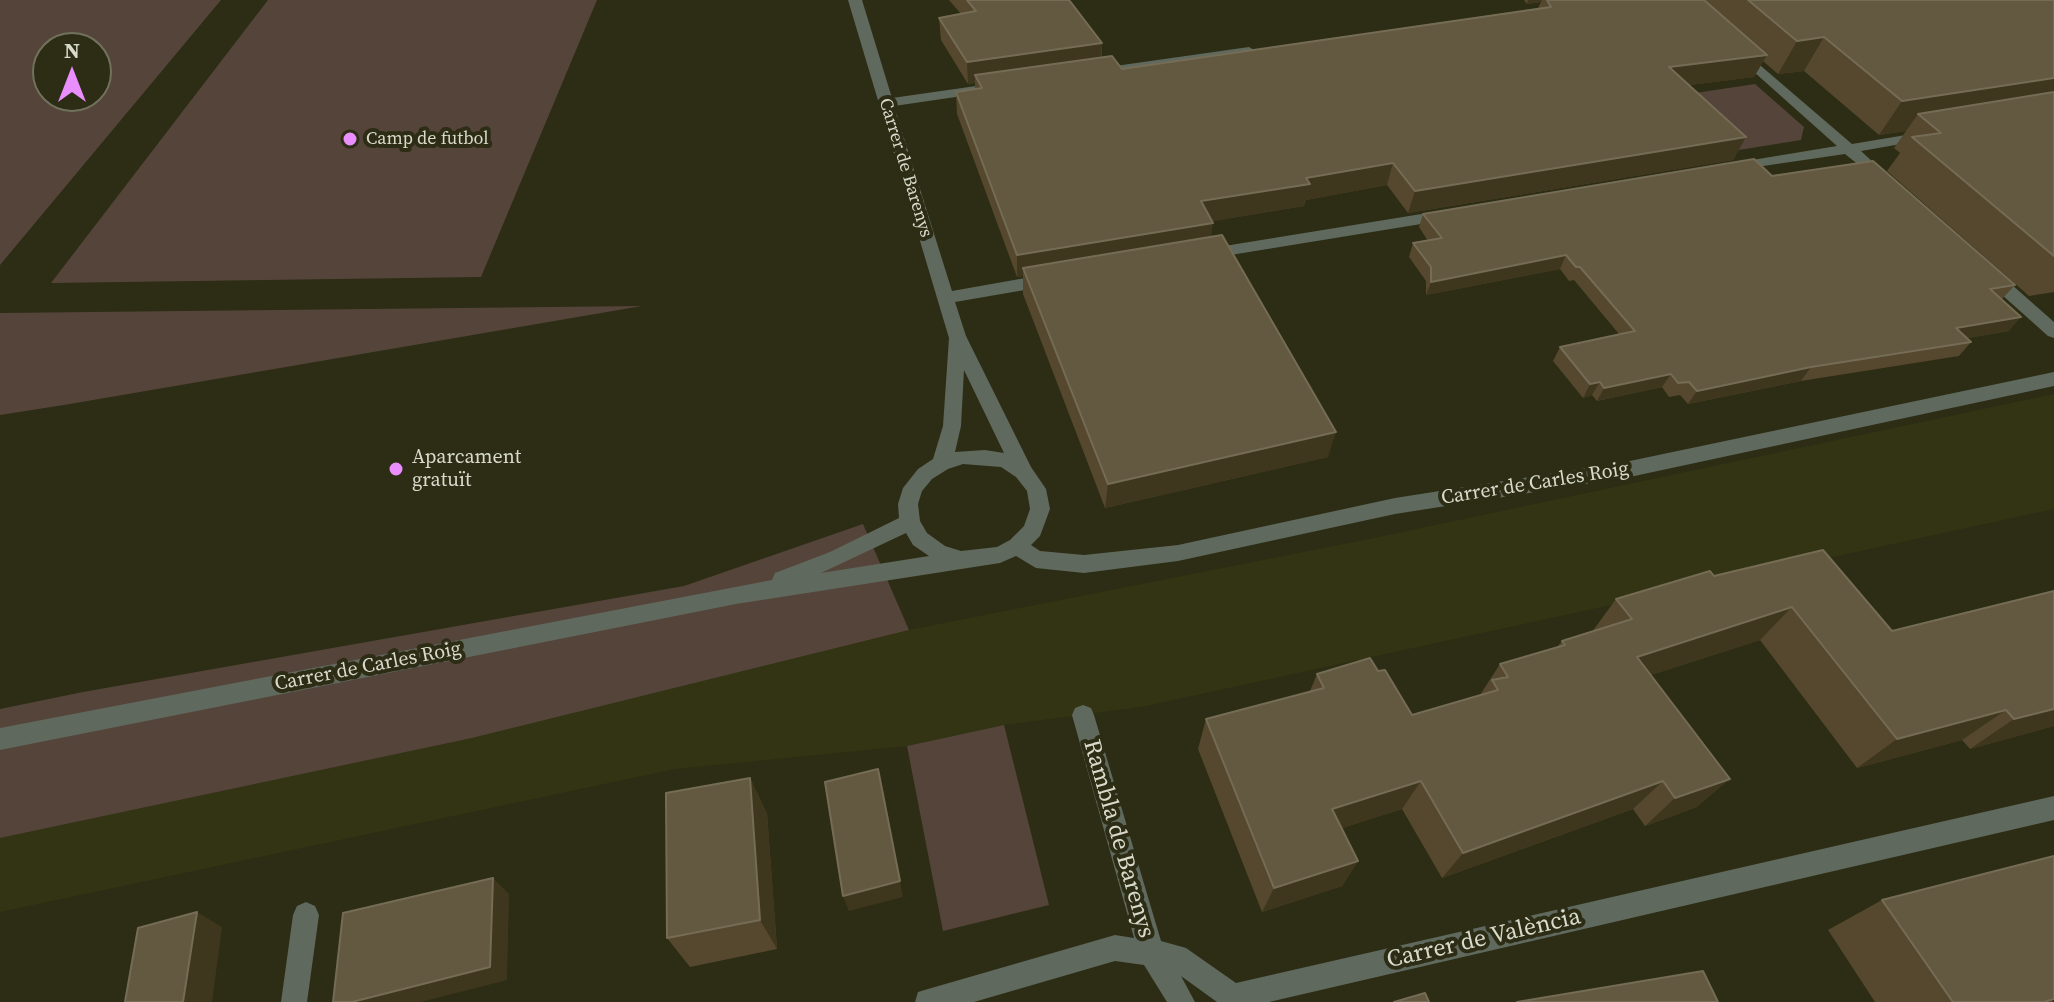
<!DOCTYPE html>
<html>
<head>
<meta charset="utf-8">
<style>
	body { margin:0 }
	#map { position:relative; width:2054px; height:1002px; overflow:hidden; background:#2c2d14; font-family:"Source Serif 4",serif }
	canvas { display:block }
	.north { position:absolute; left:32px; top:32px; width:80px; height:80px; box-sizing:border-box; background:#2c2d14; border:2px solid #71725d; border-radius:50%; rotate:0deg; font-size:22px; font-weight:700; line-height:32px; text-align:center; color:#d8dacb }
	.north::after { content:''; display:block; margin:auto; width:28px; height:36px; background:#ea8dfd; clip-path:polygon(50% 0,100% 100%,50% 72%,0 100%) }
</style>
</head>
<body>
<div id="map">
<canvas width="2054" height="1002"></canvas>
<div class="north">N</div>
</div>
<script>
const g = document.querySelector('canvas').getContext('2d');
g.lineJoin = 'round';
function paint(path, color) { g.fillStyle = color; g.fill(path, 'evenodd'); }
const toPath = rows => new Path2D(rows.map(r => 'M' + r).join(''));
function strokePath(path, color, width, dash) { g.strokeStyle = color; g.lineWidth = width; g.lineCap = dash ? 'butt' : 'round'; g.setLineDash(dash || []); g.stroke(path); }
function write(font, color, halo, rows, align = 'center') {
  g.font = font + ' "Source Serif 4",serif'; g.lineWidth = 8; g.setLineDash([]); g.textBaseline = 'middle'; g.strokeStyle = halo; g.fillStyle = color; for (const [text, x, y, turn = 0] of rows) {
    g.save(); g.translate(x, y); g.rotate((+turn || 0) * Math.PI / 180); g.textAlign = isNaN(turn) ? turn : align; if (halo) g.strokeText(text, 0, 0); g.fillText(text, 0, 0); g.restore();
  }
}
paint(toPath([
	[2054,394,2054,509,1141,707,1004,725,907,746,675,769,0,912,0,838,472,738,909,630,1374,538]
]), '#333413');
paint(toPath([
	[0,0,221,0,0,265],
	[48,48,96,48,96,96,48,96],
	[268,0,597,0,481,277,51,283],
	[1755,84,1804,127,1801,140,1739,150,1682,95],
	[642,306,64,405,0,415,0,313],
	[863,524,909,630,472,738,0,838,0,709,83,692,684,586],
	[1004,725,1049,905,943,931,907,746]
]), '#55443a');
paint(toPath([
	[848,0,862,0,892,98,983,85,990,89,983,93,894,106,952,291,1048,274,1056,280,1048,286,955,302,966,336,1031,467,1046,489,1050,509,1040,536,1031,545,1040,551,1084,555,1178,545,1395,498,1625,462,2054,372,2054,386,1625,478,1395,514,1178,561,1084,573,1036,568,1016,556,1000,563,736,604,0,750,0,728,772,580,775,573,830,552,899,518,898,504,903,488,918,469,933,459,943,426,949,338,848,0],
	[964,370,1004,453,985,450,955,452,961,426,964,370],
	[963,464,1001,467,1016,477,1027,491,1030,509,1024,526,1010,540,997,547,961,551,945,546,927,533,920,521,918,504,922,491,932,479,948,469,963,464],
	[906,533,913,545,929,556,821,573,906,533],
	[1249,47,1256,51,1254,54,1094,77,1087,73,1094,69,1249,47],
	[1740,48,1852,144,1924,132,1931,136,1924,140,1861,151,1889,177,1892,180,1884,185,1845,154,1729,171,1729,165,1734,163,1837,146,1735,55,1735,49,1740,48],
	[1446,210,1452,211,1452,219,1206,259,1198,254,1206,249,1446,210],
	[1988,267,1994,269,2054,322,2054,338,2048,336,1982,277,1980,273,1988,267],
	[1083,705,1091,708,1094,715,1161,941,1186,948,1236,983,2054,796,2054,820,1269,1002,1217,1002,1181,976,1195,1002,1167,1002,1144,965,1115,961,974,1002,915,1002,918,992,928,989,1115,935,1134,938,1072,715,1075,708,1083,705],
	[306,902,315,906,319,915,307,1002,281,1002,293,915,297,906,306,902]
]), '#60695e');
paint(toPath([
	[949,0,1069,0,1102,43,1102,57,1122,69,1538,8,1541,2,1527,4,1524,0,2054,0,2054,292,2029,296,1887,171,1900,153,1894,148,1906,131,1879,135,1804,71,1778,74,1763,61,1754,77,1689,85,1746,137,1733,160,1408,213,1387,185,1306,200,1304,206,1212,221,1211,237,1328,457,1105,508,1023,294,1023,276,1017,277,957,114,956,92,975,89,975,83,968,84,941,40,939,18,961,14],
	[1772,176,2015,285,2002,299,2009,331,1967,338,1971,342,1959,356,1801,381,1688,404,1680,395,1669,397,1662,387,1597,401,1592,395,1583,398,1553,361,1560,347,1619,334,1574,280,1569,281,1560,269,1426,295,1426,281,1409,257,1413,243,1428,241,1419,227,1423,214],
	[1714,576,1892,631,2054,591,2054,726,1970,749,1962,740,1857,768,1760,640,1651,675,1697,807,1645,826,1633,809,1442,878,1402,809,1342,828,1358,861,1342,886,1262,912,1198,749,1206,719,1310,691,1317,674,1378,671,1412,715,1480,695,1500,664,1557,647,1562,641,1592,632,1616,599],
	[750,778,767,814,777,949,690,967,667,938],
	[1882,900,2054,1002,1875,1002,1828,930]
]), '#55482f');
paint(toPath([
	[1528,0,1542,0,1541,2,1527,4],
	[1824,37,1804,71,1778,74,1797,41],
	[1102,43,1101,65,975,75,975,83,968,84,967,62],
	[1767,55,1754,77,1658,89,1669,67],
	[2054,78,2054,108,1918,114,1906,131,1879,135,1902,101],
	[1746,137,1733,160,1408,213,1415,191],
	[1393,163,1387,185,1306,200,1304,206,1197,224,1201,201,1306,178],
	[1213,223,1209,246,1023,268,1023,276,1017,277,1017,255],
	[1566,255,1560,269,1426,295,1431,282],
	[2021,317,2009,331,1945,342,1956,328],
	[1811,367,1801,381,1688,404,1697,391],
	[1671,374,1662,387,1597,401,1604,388],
	[1600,382,1592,395,1583,398,1590,384],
	[1336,432,1328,457,1105,508,1108,484],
	[1792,607,1760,640,1611,688,1637,657],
	[2054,709,2054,726,1970,749,2014,719],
	[2006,710,1962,740,1857,768,1897,739],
	[878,769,903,897,849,911,843,896],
	[750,778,767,814,777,949,760,920],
	[1730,779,1697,807,1645,826,1675,798],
	[1421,781,1402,809,1318,836,1332,809],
	[1663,781,1633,809,1442,878,1463,853],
	[1358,861,1342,886,1262,912,1274,888],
	[493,878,509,894,507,980,421,1002,352,1002],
	[197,912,222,927,212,1002,183,1002]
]), '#3f371d');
const building = toPath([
	[967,0,1069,0,1102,43,967,62,939,18,976,11,967,0],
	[1547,0,1704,0,1767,55,1669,67,1746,137,1415,191,1393,163,1306,178,1310,184,1201,201,1213,223,1017,255,956,92,982,88,975,75,1112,56,1122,69,1551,7,1547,0],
	[1748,0,2054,0,2054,78,1902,101,1824,37,1797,41,1748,0],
	[2054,92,2054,256,1912,137,1941,133,1918,114,2054,92],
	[1754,159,1772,176,1873,161,2015,285,1990,289,2021,317,1956,328,1971,342,1811,367,1697,391,1689,382,1678,383,1671,374,1604,388,1600,382,1590,384,1560,347,1635,331,1580,267,1576,267,1566,255,1431,282,1431,267,1413,243,1442,238,1423,214,1754,159],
	[1222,235,1336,432,1108,484,1023,268,1222,235],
	[1823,550,1892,631,2054,591,2054,709,2014,719,2006,710,1897,739,1792,607,1637,657,1730,779,1675,798,1663,781,1463,853,1421,781,1332,809,1358,861,1274,888,1206,719,1324,688,1317,674,1370,658,1378,671,1385,670,1412,715,1498,690,1492,680,1508,677,1500,664,1565,645,1562,641,1632,619,1616,599,1710,571,1714,576,1823,550],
	[878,769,900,881,843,896,825,782,878,769],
	[750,778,760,920,667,938,666,793,750,778],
	[2054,856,2054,999,2044,1002,1953,1002,1882,900,2054,856],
	[493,878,490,967,352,1002,333,1002,343,913,493,878],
	[197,912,183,1002,125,1002,138,928,197,912],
	[1703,971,1718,1002,1517,1002,1703,971],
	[1425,993,1429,1002,1394,1002,1425,993]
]);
paint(building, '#635840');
strokePath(building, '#756c55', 2);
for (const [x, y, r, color] of [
	[350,139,8,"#ea8dfd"],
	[396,469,8,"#ea8dfd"]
]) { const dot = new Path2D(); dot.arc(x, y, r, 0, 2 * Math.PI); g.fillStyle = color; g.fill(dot); strokePath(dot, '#2c2d14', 3); }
write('18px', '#d8dacb', '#2c2d14', [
	["Camp de futbol",366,139]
], 'left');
write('18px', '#d8dacb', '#2c2d14', [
	["Carrer de Barenys",905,168,73]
]);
write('20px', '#d8dacb', '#2c2d14', [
	["Aparcament",412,458],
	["gratuït",412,481]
], 'left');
write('20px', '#d8dacb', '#2c2d14', [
	["Carrer de Carles Roig",1535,484,-9],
	["Carrer de Carles Roig",368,667,-11]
]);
write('24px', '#d8dacb', '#2c2d14', [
	["Rambla de Barenys",1118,839,74],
	["Carrer de València",1484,939,-13]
]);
</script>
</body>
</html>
